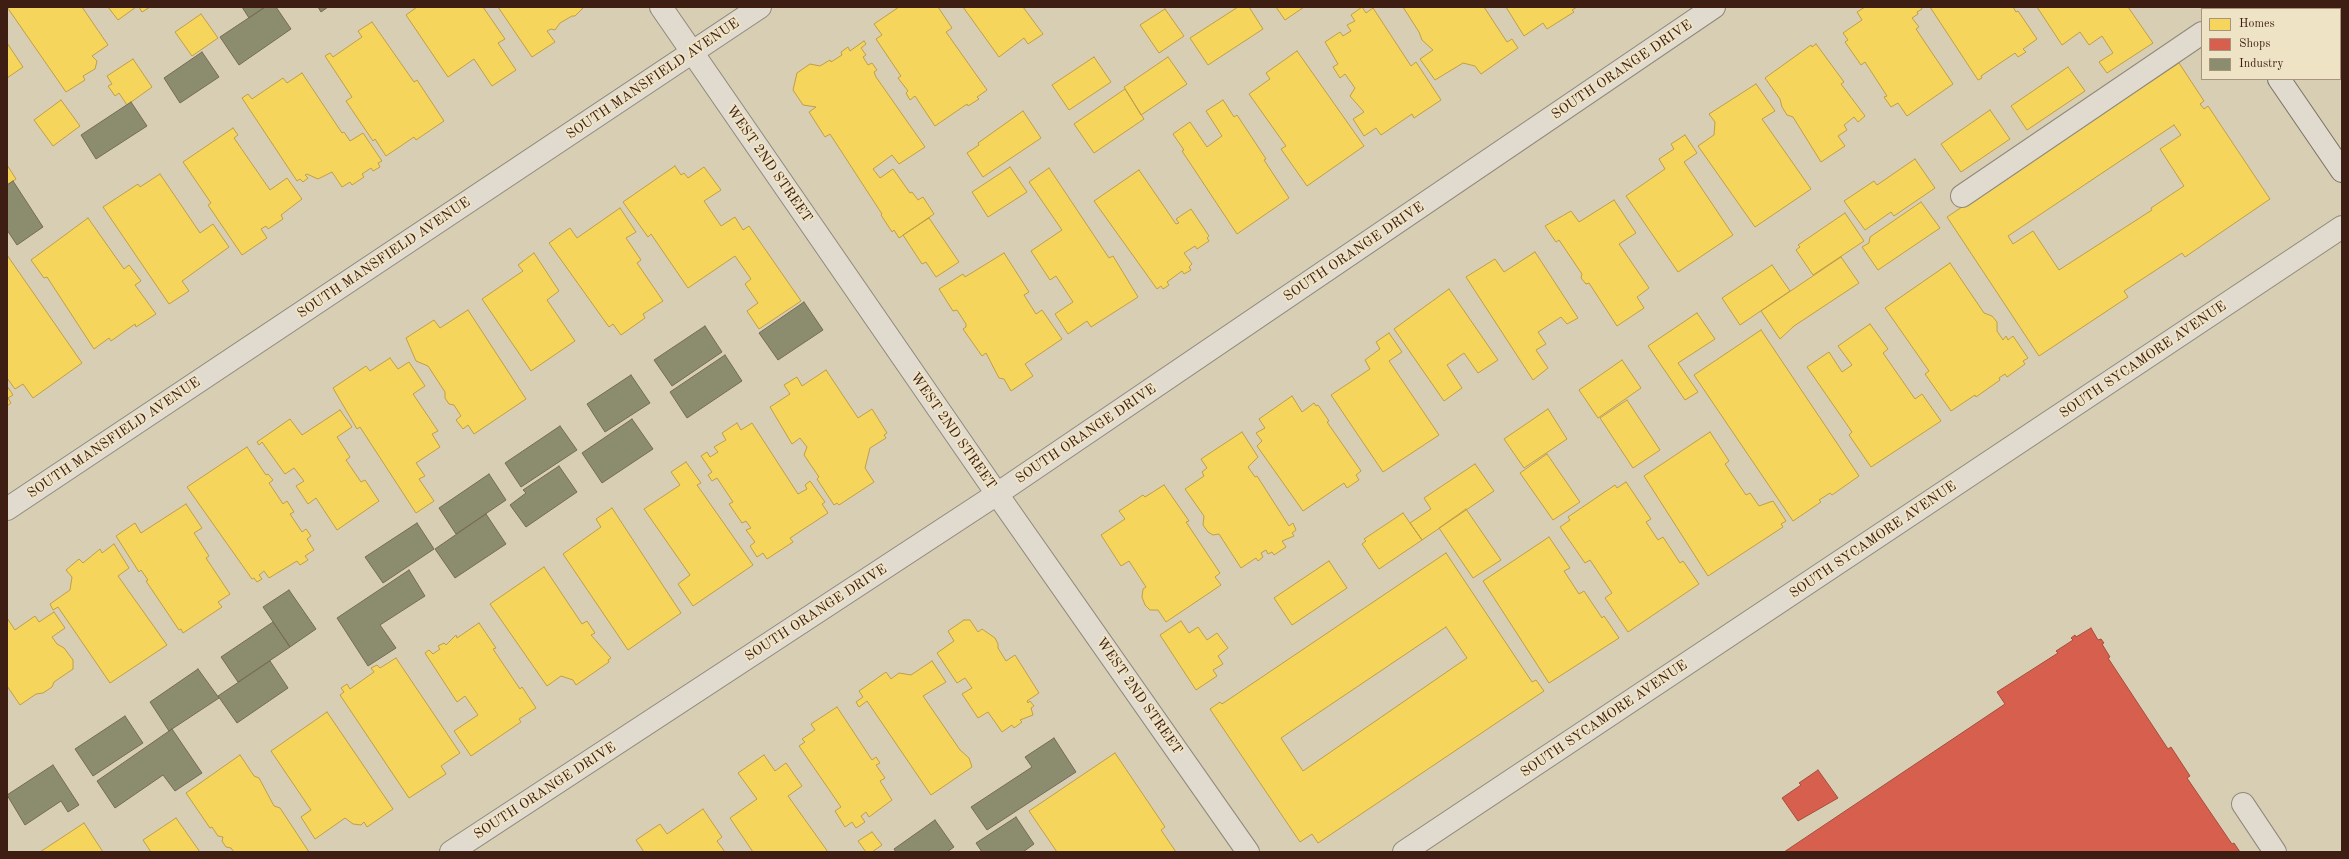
<!DOCTYPE html>
<html>
<head>
<meta charset="utf-8">
<style>
	body { margin:0 }
	#map { position:relative; width:2349px; height:859px; overflow:hidden; background:#d7ceb4; font-family:"Old Standard TT",serif }
	canvas { display:block }
	.frame { position:absolute; inset:0; border:8px solid #3e1e13; pointer-events:none }
	.legend { position:absolute; left:2201px; top:8px; width:140px; height:72px; box-sizing:border-box; background:#eee3c5; border:1px solid #a8947e; margin:0; padding:5px 7px; list-style:none; font-size:12px; color:#3e1e13 }
	.legend li { display:flex; align-items:center; gap:8px; height:20px }
	.legend b { width:20px; border:1px solid #a8947e }
</style>
</head>
<body>
<div id="map">
<canvas width="2349" height="859"></canvas>
<div class="frame"></div>
<ul class="legend">
<li><b style="height:11px;background:#f6d55c"></b>Homes</li>
<li><b style="height:11px;background:#d6604d"></b>Shops</li>
<li><b style="height:11px;background:#8c8c6e"></b>Industry</li>
</ul>
</div>
<script>
const g = document.querySelector('canvas').getContext('2d');
g.lineJoin = 'round';
function paint(path, color) { g.fillStyle = color; g.fill(path, 'evenodd'); }
const toPath = rows => new Path2D(rows.map(r => 'M' + r).join(''));
function strokePath(path, color, width, dash) { g.strokeStyle = color; g.lineWidth = width; g.lineCap = dash ? 'butt' : 'round'; g.setLineDash(dash || []); g.stroke(path); }
function write(font, color, halo, rows, align = 'center') {
  g.font = font + ' "Old Standard TT",serif'; g.lineWidth = 4; g.setLineDash([]); g.textBaseline = 'middle'; g.strokeStyle = halo; g.fillStyle = color; for (const [text, x, y, turn = 0] of rows) {
    g.save(); g.translate(x, y); g.rotate((+turn || 0) * Math.PI / 180); g.textAlign = isNaN(turn) ? turn : align; if (halo) g.strokeText(text, 0, 0); g.fillText(text, 0, 0); g.restore();
  }
}
const homes = toPath([
	[7,7,82,7,108,45,92,56,97,61,95,69,83,76,85,80,66,92,7,7],
	[108,7,136,7,118,20,108,7],
	[139,7,150,7,142,12,139,7],
	[417,7,483,7,505,39,498,43,516,70,492,86,474,59,448,77,406,15,417,7],
	[498,7,584,7,575,16,572,16,560,23,555,30,551,29,547,31,555,42,532,57,498,7],
	[899,7,938,7,952,28,946,32,987,90,977,97,979,99,968,106,967,104,935,126,915,96,910,100,906,93,908,91,898,78,901,76,876,39,882,35,874,24,899,7],
	[963,7,1023,7,1043,34,1028,44,1024,38,999,57,963,7],
	[1238,7,1249,7,1263,29,1208,65,1190,38,1238,7],
	[1276,7,1304,7,1285,20,1276,7],
	[1362,7,1366,13,1373,8,1411,66,1416,62,1441,100,1414,118,1412,114,1381,135,1376,128,1364,136,1353,119,1364,112,1350,96,1355,88,1345,74,1340,78,1333,67,1338,64,1325,42,1340,32,1343,36,1351,31,1347,25,1355,21,1351,15,1362,7],
	[1403,7,1484,7,1507,42,1512,39,1518,48,1481,74,1475,66,1463,63,1435,80,1420,59,1433,50,1422,40,1419,32,1403,7],
	[1506,7,1577,7,1572,10,1574,12,1547,29,1543,23,1524,36,1506,7],
	[1865,7,1921,7,1922,9,1917,12,1918,14,1912,18,1919,27,1916,29,1953,84,1907,116,1898,103,1891,107,1884,97,1887,96,1865,62,1861,65,1845,42,1848,40,1843,33,1862,20,1857,12,1865,7],
	[1930,7,2013,7,2016,12,2018,11,2037,39,2023,49,2026,52,2018,57,2015,53,1981,76,1982,78,1978,80,1930,7],
	[2037,7,2128,7,2153,43,2107,73,2099,62,2113,53,2102,36,2089,45,2080,32,2062,45,2037,7],
	[2342,8,2342,46,2340,43,2340,9,2342,8],
	[1165,9,1184,36,1159,53,1140,25,1165,9],
	[201,14,218,38,192,56,175,32,201,14],
	[372,22,414,82,417,80,444,121,416,140,414,137,386,156,375,139,373,141,346,101,352,97,325,56,330,53,333,57,362,37,358,31,372,22],
	[864,41,866,44,861,48,866,55,863,57,868,65,872,63,877,70,874,72,876,77,925,147,899,164,892,155,873,169,880,178,893,169,910,193,912,192,918,200,923,197,934,214,899,238,894,230,892,232,881,215,882,214,830,134,825,137,809,112,816,107,803,105,793,90,797,73,810,64,820,66,830,60,831,62,842,55,841,52,848,47,850,51,864,41],
	[7,43,23,67,7,78,7,43],
	[1816,44,1844,82,1841,84,1865,116,1858,122,1854,117,1844,125,1847,130,1838,136,1845,146,1821,162,1793,117,1787,115,1782,107,1780,99,1765,78,1811,45,1812,47,1816,44],
	[1297,51,1364,146,1307,186,1281,149,1286,146,1249,94,1270,79,1266,73,1297,51],
	[1094,57,1111,82,1069,110,1052,85,1094,57],
	[1168,57,1187,84,1141,115,1124,87,1168,57],
	[133,59,152,87,127,105,119,93,115,96,108,86,112,84,107,76,133,59],
	[2179,63,2204,101,2200,104,2204,109,2208,106,2270,199,2185,257,2182,253,2124,291,2128,297,2039,356,1947,217,2179,63],
	[2174,125,2181,135,2160,149,2184,186,2151,208,2152,210,2059,270,2033,231,2013,244,2008,236,2174,125],
	[2068,67,2085,91,2027,130,2011,106,2068,67],
	[302,73,342,133,344,132,350,141,363,133,382,161,378,163,380,167,373,171,371,168,362,174,364,177,352,185,350,182,342,187,332,172,318,179,307,174,305,175,308,178,303,182,300,179,297,181,242,98,248,94,252,99,283,78,287,83,302,73],
	[1756,84,1775,111,1762,119,1811,189,1755,227,1698,146,1714,135,1715,122,1709,114,1756,84],
	[1125,89,1144,119,1094,153,1074,124,1125,89],
	[61,100,80,126,53,146,34,120,61,100],
	[1223,100,1234,117,1237,115,1266,159,1264,160,1289,198,1237,234,1182,151,1184,150,1173,134,1190,122,1207,147,1222,136,1206,111,1223,100],
	[1990,110,2010,139,1961,172,1941,144,1990,110],
	[1023,111,1041,138,983,177,967,153,979,145,978,143,1023,111],
	[233,128,238,135,234,138,270,190,287,178,302,199,281,215,283,219,268,229,266,226,261,229,267,238,242,255,208,205,211,203,183,162,233,128],
	[1685,135,1697,153,1684,162,1733,235,1678,272,1626,196,1665,169,1659,159,1674,149,1671,144,1685,135],
	[1915,159,1935,188,1894,216,1891,212,1865,230,1844,201,1874,181,1877,185,1915,159],
	[7,165,16,179,7,185,7,165],
	[675,166,681,175,684,173,688,178,704,167,721,190,704,201,721,226,735,217,743,230,749,226,801,301,759,329,747,311,758,303,745,284,751,279,735,256,688,288,651,234,648,237,623,202,675,166],
	[1010,167,1027,192,988,217,972,192,1010,167],
	[1049,168,1109,258,1113,256,1138,297,1091,327,1087,321,1068,334,1055,314,1073,302,1056,276,1050,280,1031,251,1062,230,1029,182,1049,168],
	[1139,170,1176,224,1179,223,1176,219,1191,209,1209,236,1207,238,1209,241,1197,249,1195,246,1184,253,1192,264,1189,267,1191,270,1184,274,1182,271,1167,282,1169,285,1163,289,1161,286,1157,289,1094,201,1139,170],
	[160,174,200,233,213,224,229,247,182,281,189,291,169,304,103,207,138,184,140,187,160,174],
	[1614,200,1636,233,1619,244,1649,288,1637,297,1644,308,1617,326,1589,283,1586,284,1581,278,1582,274,1559,240,1556,242,1545,226,1571,211,1579,222,1614,200],
	[1921,202,1940,228,1878,270,1862,247,1869,243,1870,237,1921,202],
	[620,208,636,232,626,238,641,260,637,263,663,301,643,314,645,318,621,335,613,324,609,327,549,243,570,228,577,238,620,208],
	[1845,213,1864,241,1813,275,1796,250,1800,247,1798,245,1845,213],
	[88,218,124,269,129,265,141,281,135,285,156,314,136,327,135,324,111,341,109,338,94,349,47,277,44,278,31,260,88,218],
	[929,218,959,262,936,277,926,262,922,264,903,235,929,218],
	[1535,252,1578,318,1567,324,1561,317,1538,332,1546,344,1536,350,1548,368,1533,380,1466,277,1495,259,1504,272,1535,252],
	[534,253,559,291,547,300,575,341,531,371,482,299,523,271,518,265,534,253],
	[1004,253,1029,292,1024,295,1036,314,1042,310,1062,339,1025,364,1033,376,1011,391,1004,379,999,378,986,353,982,356,963,329,966,327,966,324,957,310,953,311,939,289,963,274,965,277,1004,253],
	[7,255,82,363,33,398,23,384,15,389,7,378,7,255],
	[1841,257,1859,283,1794,326,1780,339,1761,311,1841,257],
	[1950,263,1984,313,1992,316,1997,322,1997,331,2003,340,2006,336,2008,340,2013,336,2028,358,2023,361,2025,364,2007,377,2005,374,1999,378,2000,380,1976,397,1975,395,1951,411,1925,374,1929,371,1885,308,1950,263],
	[1772,265,1790,291,1740,325,1722,298,1772,265],
	[1449,289,1498,360,1478,373,1464,353,1447,365,1462,388,1444,401,1394,329,1449,289],
	[468,310,526,399,474,434,468,425,463,429,456,420,461,416,454,405,449,404,445,398,445,392,428,366,416,361,406,338,434,320,440,328,468,310],
	[1697,313,1715,339,1678,363,1698,392,1685,400,1648,346,1697,313],
	[1870,324,1888,349,1883,353,1915,399,1922,394,1941,421,1871,467,1849,435,1852,432,1807,367,1829,352,1842,372,1852,365,1838,346,1870,324],
	[1761,330,1859,476,1832,495,1830,493,1819,500,1821,502,1793,521,1694,375,1761,330],
	[1389,333,1402,352,1389,361,1439,435,1383,472,1331,395,1370,369,1365,360,1380,349,1376,342,1389,333],
	[390,358,398,369,409,362,425,386,413,394,438,431,432,434,440,447,416,463,425,476,419,479,434,501,416,513,360,427,357,429,333,388,366,366,370,371,390,358],
	[1622,360,1641,388,1598,418,1579,390,1622,360],
	[826,370,858,418,872,409,887,433,884,435,886,438,870,448,865,468,874,482,839,505,837,503,834,505,817,479,819,477,804,455,807,447,800,438,792,444,770,407,790,394,784,385,797,377,802,386,826,370],
	[7,386,13,395,8,398,11,403,7,406,7,386],
	[1292,396,1302,412,1314,403,1316,406,1318,405,1329,421,1327,422,1361,471,1356,475,1359,480,1347,488,1344,483,1303,511,1257,446,1262,441,1256,433,1265,428,1259,419,1292,396],
	[1627,400,1660,450,1633,468,1600,418,1627,400],
	[1548,409,1567,439,1524,468,1504,439,1548,409],
	[340,410,352,427,337,437,350,457,346,460,361,482,365,480,379,501,337,530,316,498,308,504,296,486,304,481,294,468,285,474,262,442,259,445,257,442,290,419,302,435,340,410],
	[737,423,741,430,752,423,798,494,807,489,805,485,810,481,825,502,822,504,828,513,790,538,793,542,767,559,763,553,757,557,750,546,755,542,746,530,751,528,746,521,742,523,729,504,733,502,717,478,712,481,708,475,712,472,701,456,707,452,710,457,718,452,714,447,726,440,722,433,737,423],
	[1242,432,1258,457,1248,467,1255,477,1257,476,1289,526,1293,523,1296,530,1292,533,1294,536,1282,541,1286,547,1274,555,1272,552,1268,554,1266,550,1261,553,1263,557,1258,561,1256,558,1241,568,1219,534,1213,535,1208,532,1203,525,1204,516,1185,489,1204,476,1202,472,1207,468,1201,459,1242,432],
	[1710,432,1729,461,1725,464,1746,495,1750,493,1759,506,1773,501,1786,521,1781,524,1783,527,1708,576,1644,476,1710,432],
	[247,447,266,475,268,474,273,480,269,483,283,504,287,501,294,512,290,514,302,532,306,529,311,536,307,539,314,550,305,556,308,560,300,565,297,561,269,578,264,571,259,575,262,579,257,582,254,578,252,579,187,487,247,447],
	[1547,454,1580,502,1553,520,1520,473,1547,454],
	[686,462,701,483,697,485,753,565,693,606,678,584,690,575,644,509,680,485,671,472,686,462],
	[1475,464,1494,491,1422,540,1410,523,1431,509,1424,498,1475,464],
	[1626,482,1651,519,1646,522,1658,540,1663,537,1680,563,1683,561,1699,584,1628,632,1605,598,1612,593,1590,560,1585,563,1560,527,1570,520,1568,517,1615,485,1617,488,1626,482],
	[1164,485,1189,521,1186,522,1220,573,1215,577,1221,585,1166,622,1158,610,1150,610,1145,605,1142,597,1143,589,1146,587,1129,561,1121,566,1101,535,1125,519,1119,511,1143,495,1145,497,1164,485],
	[186,504,202,528,194,533,209,556,206,558,230,594,218,602,222,607,183,633,181,629,179,630,146,581,148,580,141,570,139,572,116,536,135,523,141,533,186,504],
	[612,508,681,613,628,650,563,554,601,527,596,519,612,508],
	[1466,509,1501,560,1473,578,1439,528,1466,509],
	[1403,513,1422,540,1379,569,1362,544,1366,541,1364,539,1403,513],
	[1549,537,1570,568,1564,571,1579,594,1584,591,1602,618,1604,616,1619,638,1549,683,1483,581,1549,537],
	[114,544,129,568,118,576,167,645,110,683,58,607,53,610,50,604,70,590,72,577,66,570,79,559,83,563,100,549,102,553,114,544],
	[1446,553,1532,682,1536,680,1544,691,1318,843,1312,834,1300,842,1210,709,1220,702,1222,704,1446,553],
	[1446,627,1467,658,1303,771,1281,738,1446,627],
	[1329,561,1347,588,1292,625,1274,598,1329,561],
	[544,567,582,624,587,621,595,633,591,635,611,658,608,660,609,662,576,685,573,680,561,676,547,686,490,604,544,567],
	[54,612,65,628,52,637,57,644,64,648,73,660,73,669,54,682,52,687,43,693,36,694,20,705,7,686,7,618,15,630,35,616,39,622,54,612],
	[964,620,970,620,978,632,982,629,995,638,998,644,998,648,1006,661,1015,655,1039,693,1027,701,1028,703,1030,701,1034,706,1031,708,1033,715,1020,720,1022,722,1014,728,1012,725,1002,732,988,712,978,718,962,694,972,688,965,678,957,683,937,653,954,641,948,631,964,620],
	[1181,621,1189,633,1198,627,1207,640,1217,633,1228,648,1218,656,1223,664,1213,670,1217,676,1196,690,1160,635,1181,621],
	[479,623,496,648,493,649,520,689,522,687,536,708,519,719,521,722,471,756,454,731,478,715,465,696,457,702,425,653,429,650,433,654,440,649,438,646,444,643,446,645,456,635,457,638,479,623],
	[396,658,460,753,441,766,446,774,409,798,340,695,344,692,341,688,347,684,350,689,374,672,371,668,377,665,380,668,396,658],
	[932,661,946,682,923,696,960,750,969,758,972,767,931,795,867,701,859,707,856,702,863,697,859,691,886,672,891,679,899,673,911,675,932,661],
	[837,707,872,760,876,757,880,763,876,765,885,778,880,781,892,800,869,817,866,812,861,816,865,822,856,828,852,822,845,827,835,811,841,807,799,746,805,742,802,739,815,730,811,724,837,707],
	[327,712,393,809,367,827,364,822,361,825,353,824,345,818,315,839,301,817,311,810,271,751,327,712],
	[1115,753,1165,827,1161,830,1176,852,1057,852,1029,811,1115,753],
	[240,755,254,776,259,778,274,806,280,808,309,852,234,852,231,848,226,847,222,841,223,837,218,836,212,827,210,828,186,793,240,755],
	[764,755,775,771,786,763,802,786,788,796,828,852,753,852,730,818,757,799,738,773,764,755],
	[703,809,722,837,717,841,725,852,644,852,636,840,660,824,667,834,703,809],
	[176,818,200,852,151,852,143,840,176,818],
	[84,823,103,852,40,852,84,823],
	[872,832,882,845,872,852,866,852,858,841,872,832]
]);
paint(homes, '#f6d55c');
strokePath(homes, '#bf9e46', 1);
const shops = toPath([
	[2091,628,2098,640,2101,639,2104,643,2102,644,2110,657,2108,658,2168,749,2171,747,2190,776,2187,778,2232,844,2234,843,2240,852,1784,852,2005,704,1997,692,2058,653,2056,651,2073,640,2071,638,2075,635,2076,637,2091,628],
	[1818,770,1838,798,1798,821,1782,798,1801,785,1799,783,1818,770]
]);
paint(shops, '#d6604d');
strokePath(shops, '#a84c3c', 1);
const industry = toPath([
	[242,7,265,7,249,18,242,7],
	[265,7,276,7,291,29,239,65,220,37,265,7],
	[318,7,328,7,321,12,318,7],
	[202,52,219,77,180,103,164,78,202,52],
	[131,102,147,126,96,159,81,135,131,102],
	[13,181,43,227,17,245,7,230,7,185,13,181],
	[804,302,823,330,778,360,759,333,804,302],
	[705,326,722,352,672,386,654,360,705,326],
	[725,355,742,381,687,418,670,392,725,355],
	[631,375,650,403,605,432,587,404,631,375],
	[632,419,653,449,602,483,582,453,632,419],
	[560,426,577,450,521,487,505,463,560,426],
	[559,466,577,492,526,527,510,505,526,493,523,490,559,466],
	[489,474,506,500,456,534,439,508,489,474],
	[486,514,506,544,455,578,435,549,486,514],
	[417,523,434,549,383,583,365,557,417,523],
	[409,570,425,596,380,625,396,648,368,666,337,618,409,570],
	[289,590,316,629,290,647,263,607,289,590],
	[273,622,290,647,238,682,221,657,273,622],
	[270,661,288,688,237,723,218,696,270,661],
	[198,669,219,698,169,731,150,702,198,669],
	[125,716,143,743,93,776,75,749,125,716],
	[172,729,202,773,175,791,163,775,115,808,97,781,172,729],
	[1054,738,1076,772,987,830,971,807,1032,767,1025,757,1054,738],
	[53,765,79,805,68,812,61,801,25,825,7,795,53,765],
	[1016,817,1034,844,1023,852,982,852,976,843,1016,817],
	[935,820,954,847,947,852,896,852,894,849,935,820]
]);
paint(industry, '#8c8c6e');
strokePath(industry, '#756b53', 1);
const lane = toPath([
	[1962,196,2202,33],
	[2243,804,2275,852]
]);
const street = toPath([
	[661,7,997,494,1248,852],
	[7,509,760,7],
	[451,852,997,494,1714,7],
	[1404,852,2342,227]
]);
const secondary = toPath([
	[2230,7,2232,9],
	[2279,79,2342,171]
]);
strokePath(lane, '#918879', 24);
strokePath(street, '#918879', 24);
strokePath(secondary, '#7b7163', 24);
strokePath(lane, '#e0dbce', 22);
strokePath(street, '#e0dbce', 22);
strokePath(secondary, '#e0dbce', 22);
write('14px', '#3e1e13', '#eee3c5', [
	["SOUTH ORANGE DRIVE",1622,70,-34],
	["SOUTH MANSFIELD AVENUE",653,79,-34],
	["WEST 2ND STREET",769,164,55],
	["SOUTH ORANGE DRIVE",1354,252,-34],
	["SOUTH MANSFIELD AVENUE",384,258,-34],
	["SOUTH SYCAMORE AVENUE",2143,360,-34],
	["WEST 2ND STREET",953,431,55],
	["SOUTH ORANGE DRIVE",1086,434,-34],
	["SOUTH MANSFIELD AVENUE",114,438,-34],
	["SOUTH SYCAMORE AVENUE",1873,540,-34],
	["SOUTH ORANGE DRIVE",816,613,-33],
	["WEST 2ND STREET",1139,696,55],
	["SOUTH SYCAMORE AVENUE",1604,719,-34],
	["SOUTH ORANGE DRIVE",545,791,-33]
]);
</script>
</body>
</html>
